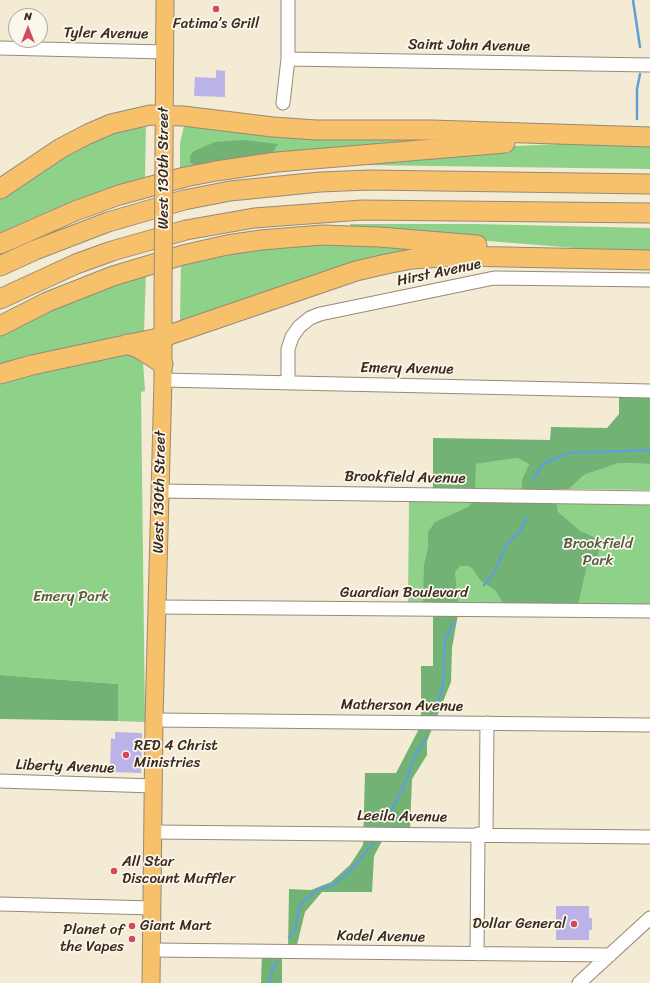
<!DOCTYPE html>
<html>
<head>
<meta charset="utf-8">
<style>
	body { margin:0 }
	#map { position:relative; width:650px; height:983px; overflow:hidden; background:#f3ebd3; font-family:Sriracha,sans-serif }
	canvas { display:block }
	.north { position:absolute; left:8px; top:8px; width:40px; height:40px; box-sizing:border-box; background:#fbf7ec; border:1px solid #aea59a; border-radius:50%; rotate:0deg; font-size:11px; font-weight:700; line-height:16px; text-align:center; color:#3b2a1e }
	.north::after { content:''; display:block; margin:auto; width:14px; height:18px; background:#d1495b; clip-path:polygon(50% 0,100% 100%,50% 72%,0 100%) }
</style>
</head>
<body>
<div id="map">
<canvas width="650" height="983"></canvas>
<div class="north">N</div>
</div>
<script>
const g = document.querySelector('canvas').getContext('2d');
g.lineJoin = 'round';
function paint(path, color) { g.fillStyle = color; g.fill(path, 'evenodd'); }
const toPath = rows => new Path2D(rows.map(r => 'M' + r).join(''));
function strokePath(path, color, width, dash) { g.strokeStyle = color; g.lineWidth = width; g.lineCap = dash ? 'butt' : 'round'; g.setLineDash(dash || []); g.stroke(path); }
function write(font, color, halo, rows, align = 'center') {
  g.font = font + ' Sriracha,sans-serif'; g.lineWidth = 3.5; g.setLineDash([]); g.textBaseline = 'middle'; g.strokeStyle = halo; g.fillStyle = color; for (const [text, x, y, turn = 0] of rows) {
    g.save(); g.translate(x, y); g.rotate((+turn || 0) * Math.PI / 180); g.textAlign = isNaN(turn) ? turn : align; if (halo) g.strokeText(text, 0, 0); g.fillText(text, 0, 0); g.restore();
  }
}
paint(toPath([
	[146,121,145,179,47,212,0,233,0,194,100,135],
	[185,122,462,139,180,172,180,143],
	[605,142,650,143,650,169,362,165,362,159,514,146],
	[350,224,476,224,650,228,650,252,588,249,350,230],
	[305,242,494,250,432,252,180,322,181,261],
	[146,270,144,333,0,367,0,333,18,324],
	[123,352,136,354,143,362,145,391,141,392,145,722,118,721,118,684,0,675,0,383],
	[517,458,529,464,522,479,522,489,475,488,475,464],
	[619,463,650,464,650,490,569,489,584,475],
	[409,499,650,501,650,605,408,602]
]), '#8ed189');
paint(toPath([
	[243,140,278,144,273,152,194,165,190,162,190,156,194,151,215,142],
	[619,393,650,394,650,464,619,463,584,475,569,489,522,489,522,479,529,464,517,458,476,464,475,488,433,488,433,438,550,440,551,427,607,428,619,414],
	[475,499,556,500,558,512,580,531,594,537,599,548,598,556,587,566,578,604,503,603,496,591,481,581,472,568,468,566,460,566,455,572,458,602,423,602,424,565,428,548,428,532,435,522,468,507],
	[433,613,458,614,452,648,451,682,427,741,427,755,412,779,410,828,389,828,374,856,372,892,322,892,305,912,296,949,288,949,289,889,311,890,331,882,350,865,363,845,365,773,396,773,421,725,421,666,433,666],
	[0,675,118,684,118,721,0,719],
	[262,953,282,953,282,983,261,983]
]), '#72b375');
strokePath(toPath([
	[633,0,640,47],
	[637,119,637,89,640,74],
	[533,480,544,463,568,453,650,450],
	[484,585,495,571,506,545,521,530,526,518],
	[436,706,443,685,445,641,454,621],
	[388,817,402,790,415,756,426,738],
	[289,937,295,929,300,905,317,890,333,885,351,870,374,842],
	[270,983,272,970,277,962]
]), '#5ea2d3', 2.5);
paint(toPath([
	[216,70,225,71,225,97,194,96,195,77,216,78],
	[115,732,142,733,141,773,110,772,111,738,115,739],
	[556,906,589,906,589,918,592,918,592,930,589,930,589,940,556,940]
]), '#bbb3e8');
const minor = toPath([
	[0,48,164,52],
	[288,59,650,65],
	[283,103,288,59,288,0],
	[163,380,650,391],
	[288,383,288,349,292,337,299,327,310,318,320,314,494,278,650,280],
	[160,491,650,498],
	[158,607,650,611],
	[154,720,650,725],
	[0,781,154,786],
	[154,832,650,837],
	[486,834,487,723],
	[0,904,153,908],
	[153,950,610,955],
	[477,954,478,834],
	[579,983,650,918]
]);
const major = toPath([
	[164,147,165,0],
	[151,983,154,720,163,380,163,299]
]);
const highway = toPath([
	[0,189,61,148,88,134,111,124,150,115,183,116,273,127,316,130,432,130,650,137],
	[0,244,75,211,119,195,185,177,216,171,277,162,505,143],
	[0,266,35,250,108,222,184,200,230,191,320,182,369,180,650,184],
	[0,299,76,264,112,251,186,230,254,218,362,210,650,213],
	[0,326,47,302,113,276,183,255,227,245,261,240,322,235,379,237,477,245],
	[127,344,140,349,163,364],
	[0,374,32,365,163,337,356,271,386,264,412,259,459,256,650,260]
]);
strokePath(minor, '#978a78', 15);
strokePath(major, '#978a78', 19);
strokePath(highway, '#978a78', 21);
strokePath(minor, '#fff', 13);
strokePath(major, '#f7c06b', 17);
strokePath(highway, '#f7c06b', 19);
const majorBridge = toPath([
	[163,299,164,147]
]);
strokePath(majorBridge, '#978a78', 19, []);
strokePath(majorBridge, '#f7c06b', 17);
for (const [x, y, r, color] of [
	[216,9,4,"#d1495b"],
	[126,755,4,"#d1495b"],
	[114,871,4,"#d1495b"],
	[574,924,4,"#d1495b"],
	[132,926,4,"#d1495b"],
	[132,939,4,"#d1495b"]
]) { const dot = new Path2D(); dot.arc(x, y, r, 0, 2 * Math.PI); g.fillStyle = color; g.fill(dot); strokePath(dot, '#fbf7ec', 1.5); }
write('15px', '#3b2a1e', '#fbf7ec', [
	["Fatima’s Grill",216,24,"center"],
	["RED 4 Christ",134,746],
	["Ministries",134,763],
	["All Star",122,862],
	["Discount Muffler",122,879],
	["Dollar General",566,924,"right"],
	["Giant Mart",140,926],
	["Planet of",124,930,"right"],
	["the Vapes",124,947,"right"]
], 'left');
write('15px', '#3b2a1e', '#fbf7ec', [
	["Tyler Avenue",106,34,1],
	["Saint John Avenue",469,46,1],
	["West 130th Street",164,168,-90],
	["Hirst Avenue",439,273,-12],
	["Emery Avenue",407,369,1],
	["Brookfield Avenue",405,478,1],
	["West 130th Street",160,492,-89],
	["Guardian Boulevard",404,593],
	["Matherson Avenue",402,706,1],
	["Liberty Avenue",65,767,2],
	["Leeila Avenue",402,817,1],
	["Kadel Avenue",381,937,1]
]);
write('15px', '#545c3e', '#fbf7ec', [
	["Brookfield",598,544],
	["Park",598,561],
	["Emery Park",71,597]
]);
</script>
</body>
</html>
